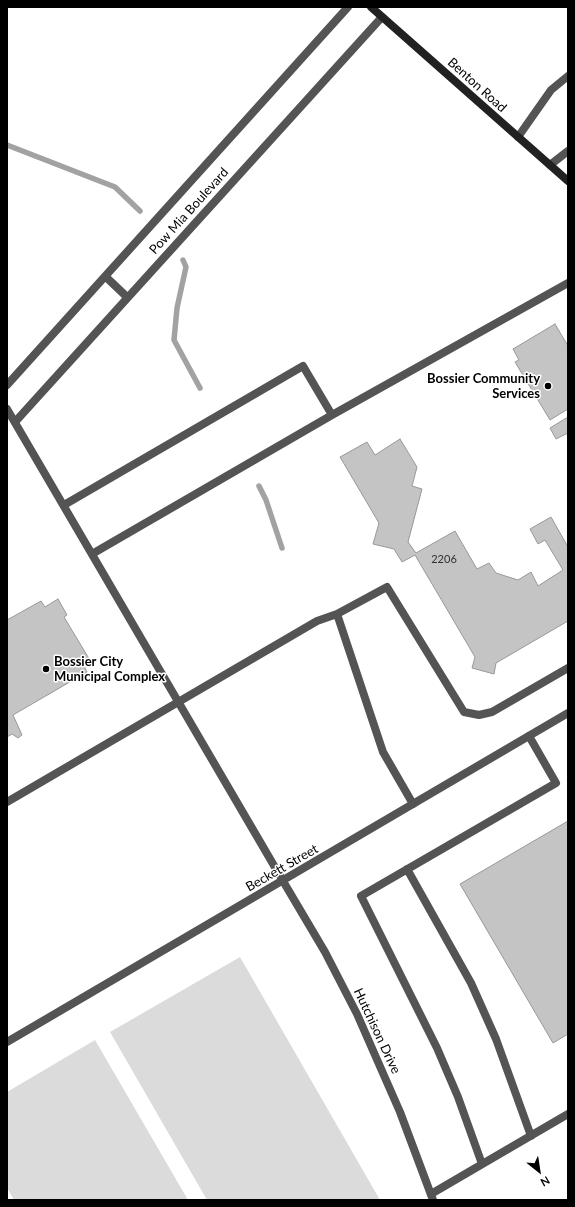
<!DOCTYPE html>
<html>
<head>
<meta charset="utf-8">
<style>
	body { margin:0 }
	#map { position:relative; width:575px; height:1207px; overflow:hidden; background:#fff; font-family:Lato,sans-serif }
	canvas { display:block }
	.frame { position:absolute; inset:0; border:8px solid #000; pointer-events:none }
	.north { position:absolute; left:519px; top:1151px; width:40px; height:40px; -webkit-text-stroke:3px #fff; paint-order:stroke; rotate:150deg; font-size:11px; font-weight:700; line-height:16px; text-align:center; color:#000 }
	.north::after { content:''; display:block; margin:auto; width:14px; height:18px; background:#000; clip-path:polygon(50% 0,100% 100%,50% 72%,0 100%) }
</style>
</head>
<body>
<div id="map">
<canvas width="575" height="1207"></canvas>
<div class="frame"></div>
<div class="north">N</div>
</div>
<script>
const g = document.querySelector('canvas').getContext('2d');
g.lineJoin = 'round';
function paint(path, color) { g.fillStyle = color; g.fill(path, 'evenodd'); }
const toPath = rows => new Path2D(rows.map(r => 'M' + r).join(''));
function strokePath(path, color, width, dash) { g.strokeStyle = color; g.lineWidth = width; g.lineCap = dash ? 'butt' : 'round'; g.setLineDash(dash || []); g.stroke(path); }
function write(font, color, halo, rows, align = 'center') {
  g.font = font + ' Lato,sans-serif'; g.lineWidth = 3; g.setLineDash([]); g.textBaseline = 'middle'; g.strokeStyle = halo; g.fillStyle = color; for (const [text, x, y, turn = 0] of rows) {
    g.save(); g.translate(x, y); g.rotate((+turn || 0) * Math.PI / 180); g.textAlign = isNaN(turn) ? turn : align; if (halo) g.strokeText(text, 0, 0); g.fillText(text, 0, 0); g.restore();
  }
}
paint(toPath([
	[240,957,380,1200,207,1200,110,1032],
	[95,1040,188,1200,14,1200,7,1188,7,1092]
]), '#dbdbdb');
strokePath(toPath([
	[7,145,115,187,140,211],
	[183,260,186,267,177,308,174,340,200,388],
	[259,486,266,500,282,548]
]), '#a2a2a2', 5.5);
const building = toPath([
	[555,324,568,346,568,409,550,420,515,362,519,360,513,349,555,324],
	[568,417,568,433,556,439,550,428,568,417],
	[400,439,417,467,412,486,422,489,408,542,416,553,455,531,477,569,489,563,496,573,518,580,531,572,538,586,563,570,545,540,538,544,530,529,551,517,568,547,568,621,496,663,494,674,472,668,475,657,415,555,402,562,394,549,373,544,379,523,340,457,367,442,375,455,400,439],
	[58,599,67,615,64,617,91,662,84,666,87,672,13,715,22,735,18,738,12,734,7,737,7,620,41,601,45,607,58,599],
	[568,821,568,1034,553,1043,460,884,568,821]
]);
paint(building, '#c4c4c4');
strokePath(building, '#989898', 1);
strokePath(toPath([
	[518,137,551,90,568,76],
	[550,165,568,151],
	[106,277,127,297],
	[7,409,283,881],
	[64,505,303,366,332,415],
	[92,554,332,415,568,283],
	[337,614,383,752,413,804],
	[7,802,317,621,337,614,387,587,464,712,479,715,492,712,568,668],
	[407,869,471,983,496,1039,531,1136],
	[482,1164,458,1097,437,1048,361,896,556,783,529,736],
	[431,1194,568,1114]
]), '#545454', 8);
strokePath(toPath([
	[7,385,348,7],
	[15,422,382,17],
	[283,881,325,952,357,1014,400,1112,433,1200],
	[7,1042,568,713]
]), '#545454', 8);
strokePath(toPath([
	[371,7,568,181]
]), '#212121', 8);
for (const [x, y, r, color] of [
	[548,386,4,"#000"],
	[46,669,4,"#000"]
]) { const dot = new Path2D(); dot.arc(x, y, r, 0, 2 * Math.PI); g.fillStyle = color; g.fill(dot); strokePath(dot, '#fff', 1.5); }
write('11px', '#313131', null, [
	["2206",444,559]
]);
write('13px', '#000', '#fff', [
	["Benton Road",477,85,42],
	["Pow Mia Boulevard",189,211,-48],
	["Beckett Street",282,868,-30],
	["Hutchison Drive",377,1031,65]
]);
write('bold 13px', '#000', '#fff', [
	["Bossier Community",540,379],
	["Services",540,394],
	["Bossier City",54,662,"left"],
	["Municipal Complex",54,677,"left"]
], 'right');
</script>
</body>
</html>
